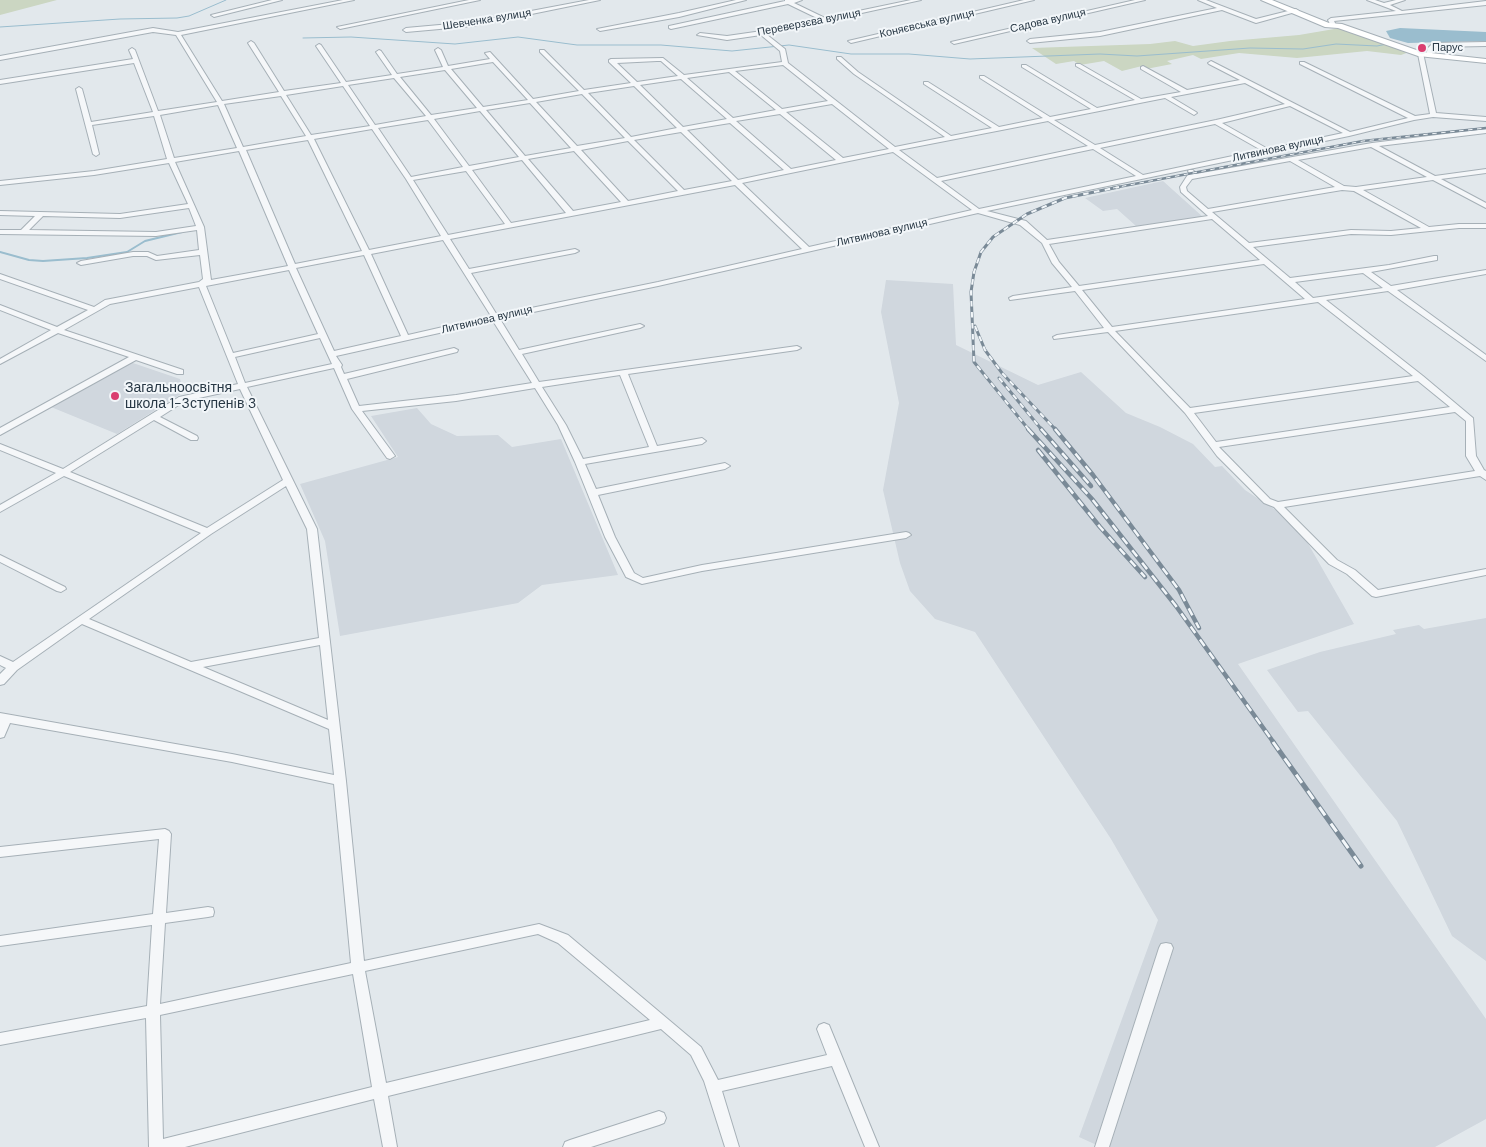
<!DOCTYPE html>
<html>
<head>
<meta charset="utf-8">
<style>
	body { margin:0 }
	canvas { display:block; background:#e2e8ec }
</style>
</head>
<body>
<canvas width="1486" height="1147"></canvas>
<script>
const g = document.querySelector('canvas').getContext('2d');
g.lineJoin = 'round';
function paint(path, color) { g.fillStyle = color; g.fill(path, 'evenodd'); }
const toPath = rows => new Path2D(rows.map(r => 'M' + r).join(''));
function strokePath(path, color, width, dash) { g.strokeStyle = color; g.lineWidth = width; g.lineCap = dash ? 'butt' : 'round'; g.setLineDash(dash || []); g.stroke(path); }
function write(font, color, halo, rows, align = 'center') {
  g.font = font + ' "DM Sans",sans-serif'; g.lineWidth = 4; g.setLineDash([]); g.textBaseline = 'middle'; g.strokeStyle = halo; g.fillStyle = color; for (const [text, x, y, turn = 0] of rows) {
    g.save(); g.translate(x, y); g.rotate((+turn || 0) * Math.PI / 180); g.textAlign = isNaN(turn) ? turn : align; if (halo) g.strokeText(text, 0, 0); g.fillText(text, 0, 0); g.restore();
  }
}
paint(toPath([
	[1163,181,1203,217,1136,226,1117,209,1103,211,1085,198],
	[886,280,953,284,956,345,1038,385,1081,372,1126,413,1160,427,1193,444,1215,467,1222,466,1245,490,1277,511,1306,540,1354,624,1238,664,1486,1019,1486,1119,1435,1147,1101,1147,1079,1137,1158,920,1111,839,975,632,935,619,910,591,900,563,883,490,899,403,881,312],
	[130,362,180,379,184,392,117,434,51,407],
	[417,408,431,424,457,436,498,435,512,447,561,439,618,575,542,585,518,603,340,636,325,541,300,484,398,457,371,416],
	[1486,618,1486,961,1452,936,1397,821,1308,711,1298,712,1267,670,1320,652,1396,634,1393,630,1419,625,1424,629]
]), '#d0d7de');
paint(toPath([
	[0,0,57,0,0,15],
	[1340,28,1409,52,1401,55,1367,51,1297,58,1239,53,1201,59,1193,55,1167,61,1172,64,1146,69,1142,66,1122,71,1104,61,1080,65,1074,61,1056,64,1032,48,1150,44,1175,41,1193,46,1230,41,1299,35]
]), '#cbd6c2');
paint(toPath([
	[1400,28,1486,32,1486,41,1408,43,1390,38,1386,31]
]), '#9abdce');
strokePath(toPath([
	[0,27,120,19,177,18,189,16,226,0],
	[303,38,351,37,455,44,518,37,577,45,661,45,732,51,789,45,851,54,909,54,970,59,1100,54,1137,56,1250,48,1303,49,1336,44,1377,46,1387,44]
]), '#9abdce', 1);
strokePath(toPath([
	[0,252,29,260,43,261,87,258,127,252,145,241,182,232]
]), '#9abdce', 2);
const street = toPath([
	[272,0,282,0,214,17,211,15,272,0],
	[343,0,354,0,181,35,222,101,279,92,248,43,251,41,254,43,284,91,341,83,316,46,319,44,321,45,346,82,392,75,376,52,379,50,381,51,397,74,443,67,435,50,438,48,441,50,448,66,490,59,485,53,490,52,533,99,579,91,540,52,540,50,544,50,584,90,631,83,609,62,609,60,611,59,663,58,684,75,782,62,780,51,761,35,727,40,697,35,700,33,727,36,762,31,819,19,788,4,671,29,669,28,669,26,785,1,785,0,802,0,794,3,825,18,911,0,921,0,766,34,785,49,788,63,895,147,945,137,854,74,837,59,837,57,841,57,858,72,951,136,992,128,924,84,924,82,928,82,999,127,1043,118,980,78,980,76,984,76,1050,117,1091,109,1022,67,1022,65,1026,65,1097,108,1135,100,1076,66,1076,64,1080,64,1141,99,1181,92,1141,69,1141,67,1143,66,1187,90,1240,80,1209,64,1208,63,1211,61,1350,132,1408,118,1300,64,1300,62,1304,62,1415,116,1430,114,1418,54,1423,53,1436,113,1486,117,1486,121,1433,117,1414,120,1349,136,987,211,1026,221,1047,240,1208,216,1181,192,1180,187,1189,173,1188,171,1189,170,1193,170,1196,174,1372,143,1486,129,1486,133,1379,146,1435,176,1486,169,1486,173,1441,179,1486,203,1486,208,1433,180,1363,190,1429,227,1459,224,1486,224,1486,228,1459,228,1391,235,1351,234,1253,247,1290,278,1389,265,1434,256,1437,256,1437,260,1371,272,1391,286,1486,270,1486,274,1397,290,1486,355,1486,361,1388,291,1326,300,1423,376,1473,418,1476,456,1484,470,1486,471,1486,480,1480,476,1284,507,1337,560,1355,570,1378,590,1486,569,1486,575,1376,597,1372,596,1347,574,1329,564,1274,507,1264,503,1217,456,1185,413,1108,332,1054,339,1053,337,1057,335,1104,328,1075,291,1010,300,1009,298,1013,296,1072,287,1052,263,1042,243,1020,225,978,213,658,286,500,319,519,350,640,324,644,326,640,328,522,354,539,382,797,346,801,348,797,350,628,374,657,446,702,438,706,441,702,444,585,464,596,489,725,463,730,466,725,469,598,495,615,537,634,573,643,578,702,565,906,532,909,533,911,535,906,538,702,571,642,584,626,577,625,575,605,537,575,462,558,425,535,388,456,401,362,411,395,456,390,459,387,458,352,409,334,368,247,387,317,529,346,781,364,961,539,924,568,935,701,1047,718,1080,827,1055,817,1029,819,1025,824,1023,829,1025,879,1147,865,1147,832,1066,722,1091,739,1147,725,1147,704,1081,691,1055,661,1029,388,1096,397,1147,383,1147,374,1099,185,1147,149,1147,146,1018,0,1045,0,1033,147,1006,152,925,0,946,0,936,153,914,159,839,0,857,0,847,165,829,169,831,171,834,166,913,208,907,213,908,214,912,213,916,208,917,165,923,160,1004,351,963,334,784,232,762,10,723,4,737,0,738,0,713,232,754,334,775,329,729,82,624,17,670,4,684,0,685,0,674,6,668,0,665,0,656,13,662,201,533,64,476,0,512,0,505,56,473,0,450,0,444,63,469,179,397,238,384,199,287,110,304,64,330,183,370,183,374,177,374,136,360,0,435,0,428,129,357,58,333,0,364,0,359,51,330,0,310,0,305,57,327,88,310,0,279,0,274,94,307,105,300,199,282,203,279,200,255,156,260,147,256,133,256,81,265,77,263,81,261,133,252,148,252,157,256,199,250,197,230,156,236,0,234,0,230,21,230,35,216,0,215,0,211,120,214,188,204,169,163,94,175,0,185,0,181,94,171,167,159,154,116,92,125,99,154,96,156,93,154,76,89,79,87,82,89,91,122,153,112,134,63,0,84,0,80,133,59,129,50,132,48,135,50,158,111,217,102,176,35,153,32,0,60,0,56,153,28,178,32,343,0],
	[657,61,661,61,678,76,637,82,617,63,657,61],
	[493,62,528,100,483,107,451,69,493,62],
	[783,65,828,101,782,109,735,71,783,65],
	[445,70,477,108,431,115,400,77,445,70],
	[729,72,776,110,733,118,687,78,729,72],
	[394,78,426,116,375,125,348,85,394,78],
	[681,79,727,119,683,127,640,85,681,79],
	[1245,83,1285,104,1216,120,1095,145,1054,120,1165,98,1194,115,1197,113,1196,112,1171,97,1245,83],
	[343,86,370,126,311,135,286,95,343,86],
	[634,86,677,128,631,137,588,93,634,86],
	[582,94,625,138,577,146,536,102,582,94],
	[281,96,306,136,243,147,224,104,281,96],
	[530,103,571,148,525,156,486,110,530,103],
	[832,104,889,149,843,158,786,112,832,104],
	[218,105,237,148,174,158,160,115,218,105],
	[1290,106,1343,133,1268,149,1222,123,1290,106],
	[480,111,519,157,469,166,434,119,480,111],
	[780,114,836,160,791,169,736,121,780,114],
	[428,120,463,167,411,177,378,128,428,120],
	[1048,121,1088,146,937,178,899,150,1048,121],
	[730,123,784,170,738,180,687,130,730,123],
	[1215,124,1261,150,1143,175,1100,148,1215,124],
	[372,129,406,179,441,236,369,250,314,139,372,129],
	[681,132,732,181,684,190,634,140,681,132],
	[308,140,362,251,295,264,246,150,308,140],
	[628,141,678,191,628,201,581,150,628,141],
	[1371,147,1427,177,1356,187,1344,186,1298,160,1371,147],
	[1093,149,1136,176,979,209,941,181,1093,149],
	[239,151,288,266,211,280,204,227,175,162,239,151],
	[574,151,621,202,573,211,528,159,574,151],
	[893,152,972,210,809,247,742,183,893,152],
	[522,160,566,213,511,223,472,170,522,160],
	[1290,161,1335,187,1208,209,1187,191,1186,187,1192,179,1290,161],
	[466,171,505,224,448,235,413,180,466,171],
	[735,185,802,249,658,282,497,315,471,273,575,253,579,251,575,249,469,269,450,239,735,185],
	[1342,190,1354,191,1421,228,1391,231,1351,230,1249,243,1212,212,1342,190],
	[189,208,196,226,156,232,29,230,43,216,120,218,189,208],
	[1212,219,1260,260,1079,286,1059,262,1049,244,1212,219],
	[443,240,491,316,408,335,371,254,443,240],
	[364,255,401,336,334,351,296,268,364,255],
	[1264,264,1305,299,1112,327,1082,290,1264,264],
	[289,270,318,334,233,353,206,286,289,270],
	[1363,273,1383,288,1313,298,1295,282,1363,273],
	[1318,302,1413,376,1190,408,1115,331,1318,302],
	[493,321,532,383,456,395,359,406,347,379,457,352,458,350,454,348,344,374,341,367,342,365,336,356,493,321],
	[320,338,332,364,245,383,235,357,320,338],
	[620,375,649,447,583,459,566,425,542,387,620,375],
	[1418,381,1450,407,1216,442,1194,413,1418,381],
	[240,389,283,480,207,528,70,472,154,420,191,440,197,440,198,438,197,436,160,417,185,401,240,389],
	[1455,412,1466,421,1466,456,1475,471,1278,502,1270,499,1219,447,1455,412],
	[286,486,307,529,319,638,191,662,89,619,211,534,286,486],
	[320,645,328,720,203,667,320,645],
	[538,934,558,943,650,1020,386,1083,365,971,538,934],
	[353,974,372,1087,163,1139,160,1015,353,974],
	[469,0,480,0,340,29,337,27,469,0],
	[589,0,600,0,473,26,406,32,403,30,406,28,473,22,589,0],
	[736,0,746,0,679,17,600,31,597,29,679,13,736,0],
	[1024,0,1034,0,851,43,848,41,1024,0],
	[1135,0,1145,0,954,44,951,42,1135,0],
	[1198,0,1206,0,1256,19,1296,9,1299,11,1256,23,1222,10,1100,36,1030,43,1027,41,1030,39,1100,32,1217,8,1198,0],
	[1367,0,1375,0,1384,3,1396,0,1405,0,1390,5,1402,11,1486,1,1486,5,1334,21,1336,25,1331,26,1328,20,1331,18,1396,11,1367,0],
	[1486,42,1486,46,1435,47,1431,56,1426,55,1428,48,1433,43,1486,42],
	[0,555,65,587,66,589,61,592,57,591,0,562,0,555],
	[1166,943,1171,944,1173,948,1109,1147,1095,1147,1159,948,1161,944,1166,943],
	[659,1111,664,1113,666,1118,664,1123,659,1125,591,1147,563,1147,565,1142,570,1140,659,1111]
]);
const secondary = toPath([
	[1261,0,1272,0,1329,23,1342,24,1422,52,1486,59,1486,63,1418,56,1338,28,1325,27,1261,0]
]);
strokePath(street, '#a6b0b7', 2);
strokePath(secondary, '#a6b0b7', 2);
paint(street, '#f5f7f9');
paint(secondary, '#fff');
const railFar3 = toPath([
	[1113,188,1363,141,1486,128]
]);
const railFar2 = toPath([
	[975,326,985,350,1002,373,1056,430],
	[999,378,1042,430],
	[1029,430,974,362,971,292,974,272,981,252,993,237,1027,214,1065,198,1119,187]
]);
const railFar1 = toPath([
	[1028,429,1092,499,1176,606,1274,743],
	[1041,429,1091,486],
	[1055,429,1093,475,1179,590,1199,628],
	[1038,450,1100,527,1145,577]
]);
const rail = toPath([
	[1273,742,1361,866]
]);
strokePath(railFar3, '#7a8a97', 2.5);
strokePath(railFar2, '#7a8a97', 3);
strokePath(railFar1, '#7a8a97', 4.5);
strokePath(rail, '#7a8a97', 5);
strokePath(railFar3, '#f2f6f9', 1, [4.5]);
strokePath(railFar2, '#f2f6f9', 2, [5.5]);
strokePath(railFar1, '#f2f6f9', 2.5, [8]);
strokePath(rail, '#f2f6f9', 3, [10]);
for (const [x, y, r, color] of [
	[1422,48,5,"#da3e70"],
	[115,396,5,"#da3e70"]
]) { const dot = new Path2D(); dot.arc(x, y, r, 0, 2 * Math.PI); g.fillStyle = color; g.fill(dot); strokePath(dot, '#f2f6f9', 2); }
write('11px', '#283845', '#f2f6f9', [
	["Шевченка вулиця",487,20,-9],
	["Садова вулиця",1048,21,-13],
	["Переверзєва вулиця",809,23,-11],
	["Коняєвська вулиця",927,24,-13],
	["Литвинова вулиця",1278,149,-12],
	["Литвинова вулиця",882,233,-13],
	["Литвинова вулиця",487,320,-13]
]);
write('11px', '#283845', '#f2f6f9', [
	["Парус",1432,48]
], 'left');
write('14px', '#283845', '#f2f6f9', [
	["Загальноосвiтня",125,388],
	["школа 1-3ступенiв 3",125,404]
], 'left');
</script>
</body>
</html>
